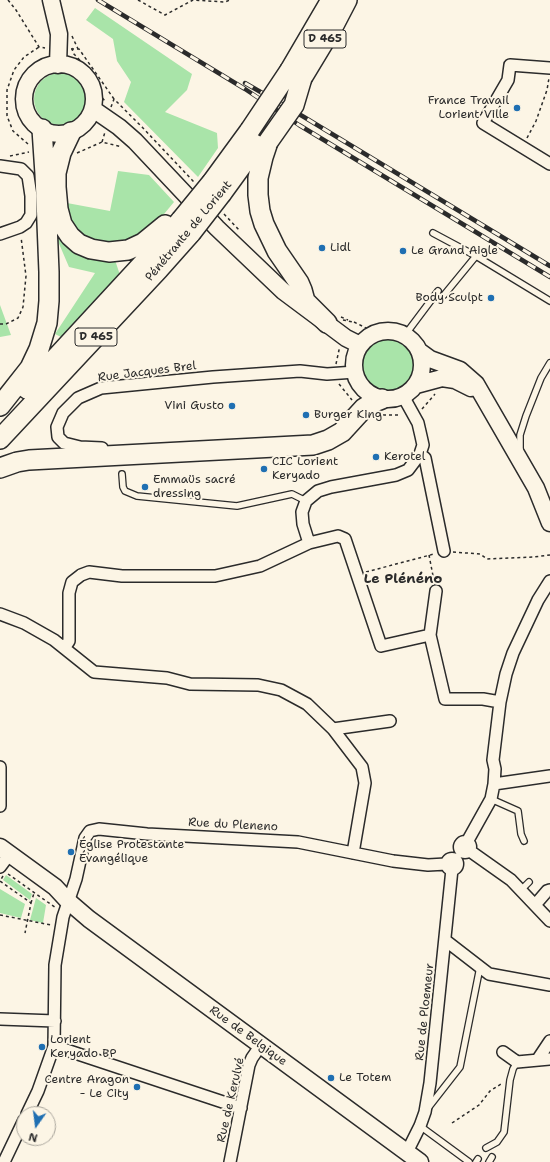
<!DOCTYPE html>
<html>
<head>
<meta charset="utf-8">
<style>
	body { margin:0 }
	#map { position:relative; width:550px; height:1162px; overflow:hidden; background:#fcf5e5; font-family:"Shantell Sans",sans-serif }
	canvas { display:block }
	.north { position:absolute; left:16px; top:1106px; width:40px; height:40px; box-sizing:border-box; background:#fcf5e5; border:1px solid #a8a49b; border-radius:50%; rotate:194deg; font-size:11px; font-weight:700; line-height:16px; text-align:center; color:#2b2b2b }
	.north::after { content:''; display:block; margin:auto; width:14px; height:18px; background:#1f6fb2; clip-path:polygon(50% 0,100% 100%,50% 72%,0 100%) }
</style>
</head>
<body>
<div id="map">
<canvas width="550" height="1162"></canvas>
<div class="north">N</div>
</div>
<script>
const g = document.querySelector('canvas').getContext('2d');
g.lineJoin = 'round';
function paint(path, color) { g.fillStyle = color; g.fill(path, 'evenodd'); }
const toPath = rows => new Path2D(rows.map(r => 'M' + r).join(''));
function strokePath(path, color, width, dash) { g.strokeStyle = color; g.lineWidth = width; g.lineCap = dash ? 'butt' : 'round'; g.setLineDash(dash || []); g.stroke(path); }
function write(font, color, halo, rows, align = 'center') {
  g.font = font + ' "Shantell Sans",sans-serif'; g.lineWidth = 4; g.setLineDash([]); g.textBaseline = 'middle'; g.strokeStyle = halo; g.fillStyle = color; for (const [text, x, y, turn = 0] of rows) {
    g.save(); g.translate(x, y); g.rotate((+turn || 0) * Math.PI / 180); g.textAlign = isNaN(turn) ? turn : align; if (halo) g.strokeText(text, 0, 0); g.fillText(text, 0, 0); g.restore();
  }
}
paint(toPath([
	[95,8,192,74,187,90,165,112,217,133,218,148,198,177,124,102,131,82,117,61,113,39,86,20],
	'34 99a26 26 0 1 1 52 0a26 26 0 1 1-52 0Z',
	[118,171,149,175,174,202,150,231,132,241,110,245,120,275,61,337,55,334,95,273,69,267,57,239,67,203,110,211],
	[0,305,11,335,0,337],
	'361 365a27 27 0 1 1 54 0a27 27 0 1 1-54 0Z',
	[6,875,32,894,30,900,3,880],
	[0,889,25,904,21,918,0,913],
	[36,898,46,905,43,923,30,920]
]), '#a9e4a9');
const service = toPath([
	[433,233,476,256,550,301],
	[444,295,476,256],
	[405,335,438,291],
	[520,452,520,435,526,416,541,378,550,363],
	[122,474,123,487,125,491,137,496,237,506,292,494,306,501],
	[491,799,518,811,521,834,524,841],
	[521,890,529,882],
	[428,1108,460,1067,480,967],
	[420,1126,469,1162],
	[486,1148,497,1142,504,1132,510,1080,513,1069,517,1062],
	[476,1162,478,1159],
	[489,1162,492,1157]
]);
const minor = toPath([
	[550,68,510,65,508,80,483,123,550,164],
	[0,166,21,169,28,176,31,196,31,215,26,223,20,227,0,234],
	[403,396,418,423,421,436,423,445,420,454,425,458,444,551],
	[102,448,80,447,64,443,58,437,57,427,63,413,78,398,101,388,213,377,300,371,327,374,355,372],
	[309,543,303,524,302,512,306,501,318,491,331,487,396,475,408,470,420,454],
	[436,591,430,635,445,699,483,699,500,702],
	[0,614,24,623,54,640,94,672,167,678,190,684,258,685,281,690,307,704,333,729,362,767,365,783,353,853],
	[65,647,69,641,69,593,72,582,81,575,89,572,122,576,215,576,260,566,309,543,338,536,345,539,381,646,430,635],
	[333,729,390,721],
	[0,767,0,806],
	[494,784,550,776],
	'459.5 847a5.5 5.5 0 1 1 11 0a5.5 5.5 0 1 1-11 0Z',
	[467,842,491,799,494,784,495,769,493,760,500,702,506,674,513,653,538,600,550,581],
	[470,851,511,880,550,921],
	'446.5 864a5.5 5.5 0 1 1 11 0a5.5 5.5 0 1 1-11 0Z',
	[0,867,6,859],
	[535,905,547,891,550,890],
	[445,940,489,974,550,985],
	[0,1019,55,1021],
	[54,1046,241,1108],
	[503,1052,517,1062,550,1059],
	[538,1059,550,1041],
	[27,1114,38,1091,54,1046,55,965,63,917,76,879,85,838,90,831,99,829,147,834,298,842,393,861,428,865,446,864],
	[407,1152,420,1126,425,1112,430,1083,452,869],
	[4,1162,24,1120],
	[230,1162,249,1065,252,1058,261,1045]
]);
const secondary = toPath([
	[51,0,59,34,58,65],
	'24 99a35 35 0 1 1 70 0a35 35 0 1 1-70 0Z',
	[93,109,119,127,135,141,217,228,283,291,346,338,360,345],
	'354 365a34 34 0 1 1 68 0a34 34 0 1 1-68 0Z',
	[419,351,430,359,460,370,476,384,536,488,550,523],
	[416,385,442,378,455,380,471,388],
	[0,847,55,887,68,901,89,919,420,1162]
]);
const trunk = toPath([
	[290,70,331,0],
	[302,78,334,25,347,0],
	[71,132,61,153,56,173,56,187,58,209,62,224,70,236,79,244,91,249,109,252,128,250,143,243,165,225],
	[268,142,263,157,258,178,258,195,260,211,264,224,277,251,299,283,302,290,305,301,327,323],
	[212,182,250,130],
	[222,193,262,138],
	[27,389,148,258,181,220],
	[0,406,30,368,39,349,47,323,49,301,49,272,45,174,42,129],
	[0,439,159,269,191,233],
	[0,468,17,462,29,460,313,445,328,440,342,432,364,408,372,403,382,399]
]);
strokePath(service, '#2b2b2b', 8);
strokePath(minor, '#2b2b2b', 14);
strokePath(secondary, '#2b2b2b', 19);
strokePath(trunk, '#2b2b2b', 22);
strokePath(toPath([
	[8,0,16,10,39,47,45,48],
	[138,0,165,15,193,0,225,2,230,0],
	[72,36,78,49],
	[72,48,73,53,92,73,99,94,105,101],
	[71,49,79,49,114,99],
	[111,107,114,99,142,127,194,182],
	[28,125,20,101,23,87,31,72,46,61],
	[527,138,536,121,547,90,549,78],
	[102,142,105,132],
	[28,144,13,131,7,116,7,90,14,70,24,57,39,47],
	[77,153,102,142,122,147],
	[10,156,29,152],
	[224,214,239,230],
	[341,317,348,320],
	[343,320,353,322],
	[354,322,376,333],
	[0,324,6,324,18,318,23,307,26,276,21,237],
	[336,364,339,350,337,348],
	[339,384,352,400],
	[422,409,435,394],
	[383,415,401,415],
	[453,552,480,554,487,559,533,557,550,555],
	[429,555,434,581],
	[366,572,434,554],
	[8,874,56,908],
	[3,876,0,881,31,903,25,933],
	[31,903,34,893],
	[0,915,51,925],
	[452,1123,479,1105,490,1091,501,1084]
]), '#2b2b2b', 1.5, [3, 3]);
strokePath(service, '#fcf5e5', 5.5);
strokePath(minor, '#fcf5e5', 11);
strokePath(secondary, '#fcf5e5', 16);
strokePath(trunk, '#fcf5e5', 19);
const rail = toPath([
	[98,0,245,89,299,125,550,277],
	[245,83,304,117,550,266]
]);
strokePath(rail, '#2b2b2b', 4.5);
strokePath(rail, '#fcf5e5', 3, [9]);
const trunkBridge = toPath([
	[250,130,290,70],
	[268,142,294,105,302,78],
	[181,220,212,182],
	[191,233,222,193]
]);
strokePath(trunkBridge, '#2b2b2b', 22, []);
strokePath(trunkBridge, '#fcf5e5', 19);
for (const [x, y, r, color] of [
	[517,108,4,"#1f6fb2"],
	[322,248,4,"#1f6fb2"],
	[403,251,4,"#1f6fb2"],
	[491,298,4,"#1f6fb2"],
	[232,406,4,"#1f6fb2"],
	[306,415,4,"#1f6fb2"],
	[376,457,4,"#1f6fb2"],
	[264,469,4,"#1f6fb2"],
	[145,487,4,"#1f6fb2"],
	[71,852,4,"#1f6fb2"],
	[42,1047,4,"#1f6fb2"],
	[331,1078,4,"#1f6fb2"],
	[137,1087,4,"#1f6fb2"]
]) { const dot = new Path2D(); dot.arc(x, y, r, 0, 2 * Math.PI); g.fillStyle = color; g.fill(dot); strokePath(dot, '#fcf5e5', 1.5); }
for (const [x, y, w] of [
	[325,39,42],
	[96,337,42]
]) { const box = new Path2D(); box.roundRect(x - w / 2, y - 9, w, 18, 3); g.fillStyle = '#fcf5e5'; g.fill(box); strokePath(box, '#2b2b2b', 1); }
write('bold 11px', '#2b2b2b', null, [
	["D 465",325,39],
	["D 465",96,337]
]);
write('12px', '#2b2b2b', '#fcf5e5', [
	["France Travail",509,101,"right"],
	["Lorient Ville",509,115,"right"],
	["Lidl",330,248],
	["Le Grand Aigle",411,251],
	["Body Sculpt",483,298,"right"],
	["Vini Gusto",224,406,"right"],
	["Burger King",314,415],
	["Kerotel",384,457],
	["CIC Lorient",272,462],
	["Keryado",272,476],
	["Emmaüs sacré",153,480],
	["dressing",153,494],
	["Église Protestante",79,845],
	["Évangélique",79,859],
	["Lorient",50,1040],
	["Keryado BP",50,1054],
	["Le Totem",339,1078],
	["Centre Aragon",129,1080,"right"],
	["- Le City",129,1094,"right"]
], 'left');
write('12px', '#2b2b2b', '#fcf5e5', [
	["Pénétrante de Lorient",189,231,-50],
	["Rue Jacques Brel",147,372,-7],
	["Rue du Pleneno",233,825,3],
	["Rue de Ploemeur",425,1012,-84],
	["Rue de Belgique",248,1036,36],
	["Rue de Kerulvé",231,1100,-77]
]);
write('bold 14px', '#2b2b2b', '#fcf5e5', [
	["Le Plénéno",403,579]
]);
</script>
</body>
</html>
